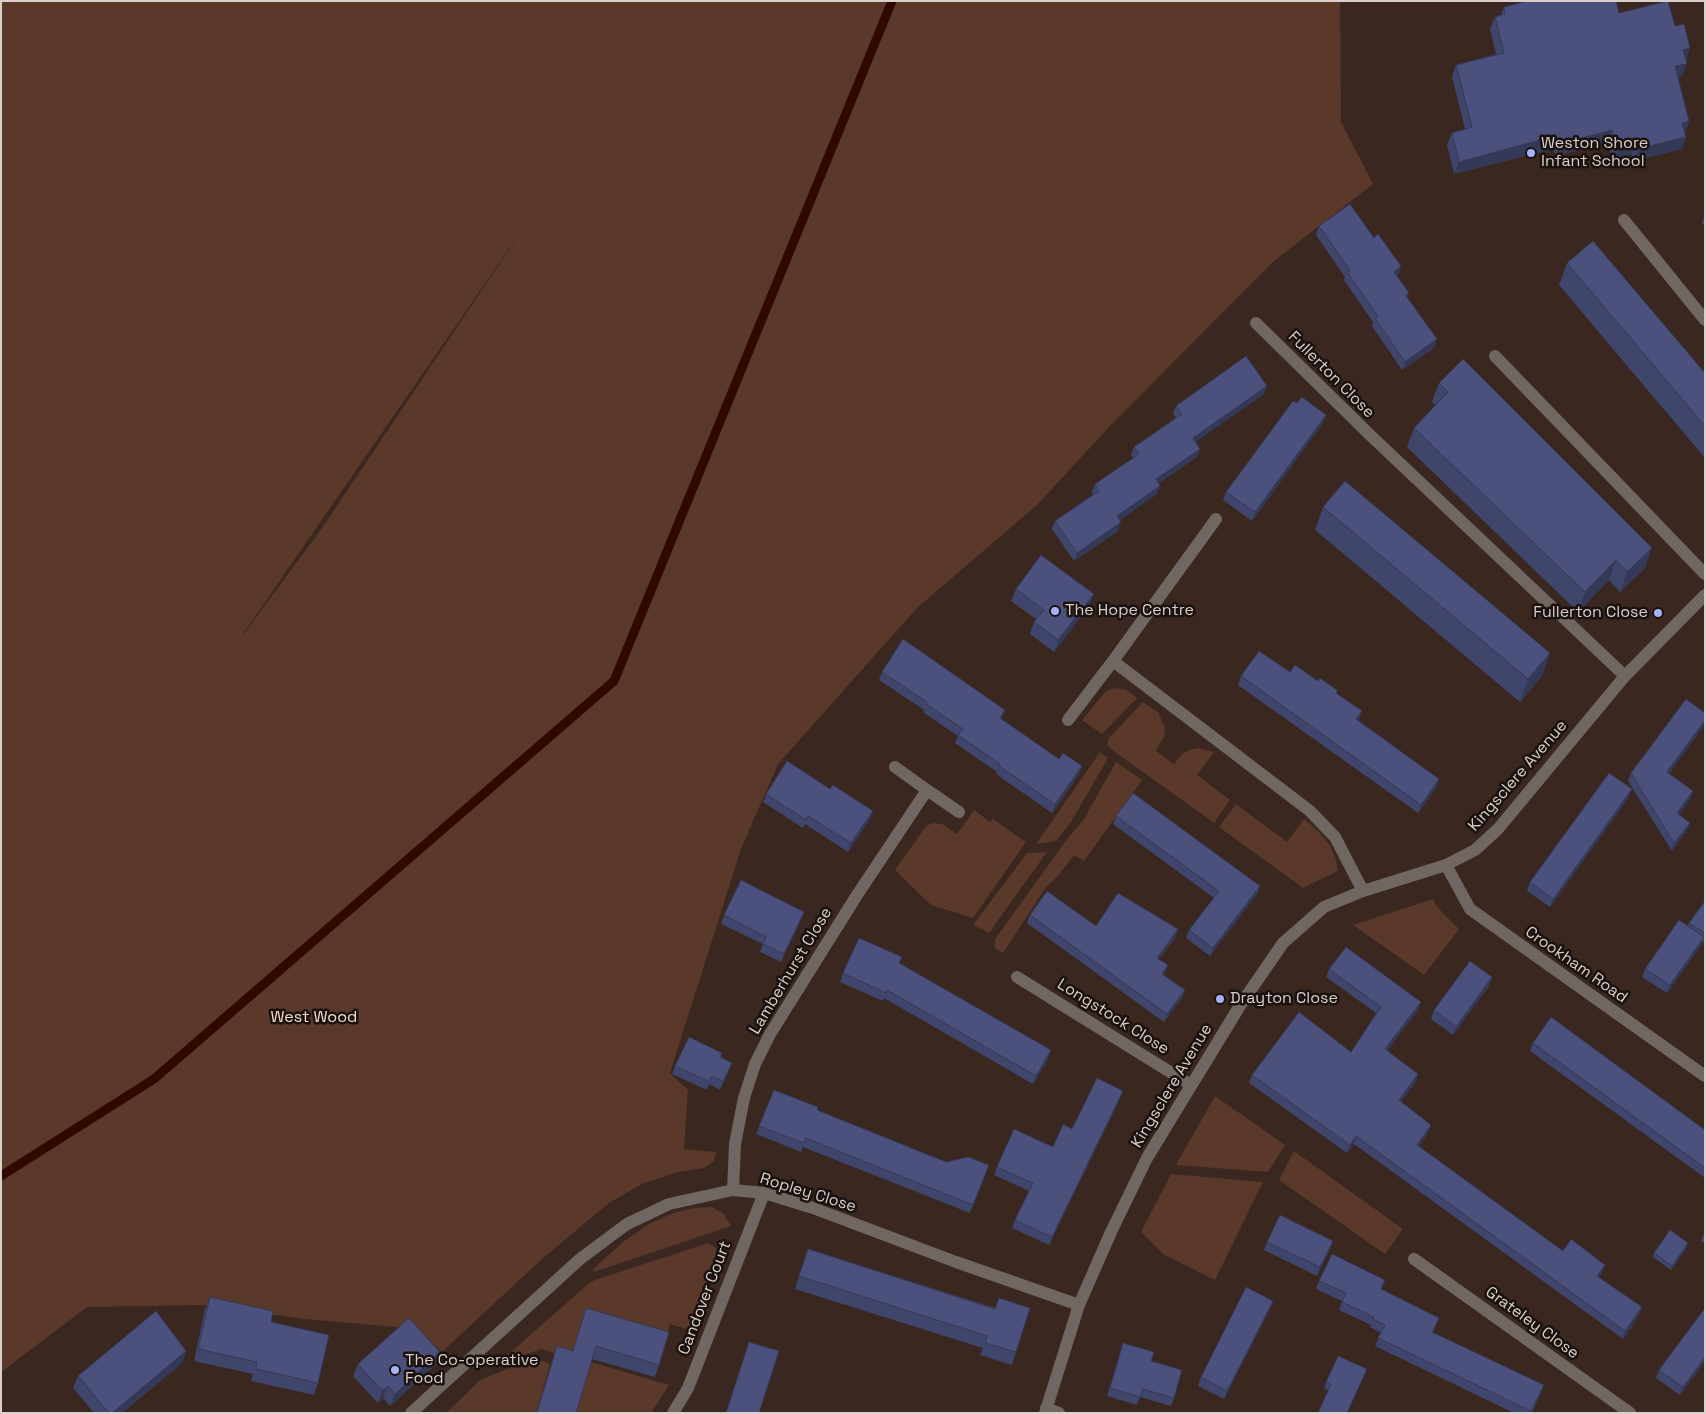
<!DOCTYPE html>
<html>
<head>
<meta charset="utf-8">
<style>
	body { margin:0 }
	#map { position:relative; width:1706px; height:1414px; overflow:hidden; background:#392720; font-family:"Space Grotesk",sans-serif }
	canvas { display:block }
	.frame { position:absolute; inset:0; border:2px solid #dbcfcb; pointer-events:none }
</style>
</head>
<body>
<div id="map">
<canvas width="1706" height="1414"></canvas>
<div class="frame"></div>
</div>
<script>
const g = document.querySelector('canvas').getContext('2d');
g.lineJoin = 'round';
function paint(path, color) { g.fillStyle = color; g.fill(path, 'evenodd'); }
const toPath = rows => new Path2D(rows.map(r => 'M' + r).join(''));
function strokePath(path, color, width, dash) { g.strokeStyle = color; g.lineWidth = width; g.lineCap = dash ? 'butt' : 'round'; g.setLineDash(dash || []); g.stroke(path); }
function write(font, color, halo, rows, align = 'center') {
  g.font = font + ' "Space Grotesk",sans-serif'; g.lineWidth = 5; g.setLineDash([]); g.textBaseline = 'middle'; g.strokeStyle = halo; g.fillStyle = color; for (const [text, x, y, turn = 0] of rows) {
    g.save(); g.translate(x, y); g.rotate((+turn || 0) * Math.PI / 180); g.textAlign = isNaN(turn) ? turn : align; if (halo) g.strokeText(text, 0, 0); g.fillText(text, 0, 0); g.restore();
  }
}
paint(toPath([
	[1,1,1340,1,1341,122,1373,184,1274,261,1111,425,1037,505,917,608,778,764,741,849,670,1073,688,1090,684,1149,716,1152,714,1161,704,1168,678,1172,642,1184,609,1203,542,1259,442,1352,418,1329,304,1319,205,1305,87,1307,1,1372],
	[529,220,322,528,243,635,243,634],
	[1115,688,1125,689,1137,698,1102,734,1082,720,1106,691],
	[1143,702,1158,712,1165,728,1164,736,1156,751,1174,764,1182,754,1189,750,1198,748,1214,752,1197,775,1230,800,1214,823,1112,750,1107,745,1109,738],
	[1100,752,1108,758,1071,822,1056,841,1036,844],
	[1116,762,1142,780,1084,861,1074,855,1058,876,1046,887,1003,953,995,948,995,939,1068,838,1084,819],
	[1236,804,1287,842,1304,819,1317,830,1330,845,1336,860,1338,871,1303,888,1219,827],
	[974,810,990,822,993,819,1026,842,973,918,931,905,895,870,926,826,933,823,942,824,957,834],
	[1047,852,989,933,973,925,1027,853],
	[1433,899,1438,908,1459,929,1424,975,1353,925],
	[1215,1096,1285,1145,1268,1172,1176,1165],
	[1294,1151,1403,1229,1385,1254,1279,1180],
	[1171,1174,1263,1182,1215,1280,1163,1254,1141,1232],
	[711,1207,723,1213,731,1226,594,1272,593,1269,623,1242,649,1224,676,1212,695,1208],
	[708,1243,716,1248,717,1253,689,1330,670,1324,664,1345,570,1358,541,1349,494,1367,588,1284,595,1280],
	[534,1358,550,1364,536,1413,446,1413,480,1380],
	[591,1362,669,1385,651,1413,576,1413]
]), '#5a382a');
strokePath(toPath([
	[1,1176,154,1079,614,681,892,1]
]), '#310800', 9);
strokePath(toPath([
	[1624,220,1705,320],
	[1256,323,1369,434,1625,676],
	[1495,356,1705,574],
	[1113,661,1310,811,1335,837,1363,891],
	[1068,720,1113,661,1216,519],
	[895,767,927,790],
	[1446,865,1470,909,1705,1076],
	[1017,977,1191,1085],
	[733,1190,735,1144,744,1098,755,1064,770,1034,857,895,927,790,959,812],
	[1414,1259,1630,1413],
	[1046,1408,1059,1413],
	[411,1413,580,1259,627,1224,669,1204,733,1190,764,1193,813,1208,956,1262,1079,1305],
	[673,1413,688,1388,764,1193],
	[1045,1413,1079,1305,1111,1232,1147,1158,1241,1004,1283,943,1324,907,1363,891,1446,865,1475,850,1498,829,1625,676,1705,595]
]), '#706763', 12);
paint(toPath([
	[1504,7,1619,13,1675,26,1686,60,1682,76,1678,77,1689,121,1685,132,1686,137,1682,149,1633,161,1632,154,1612,159,1608,143,1556,156,1554,150,1540,153,1540,152,1454,174,1447,145,1452,133,1465,129,1452,77,1456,65,1496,54,1490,29,1495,17,1501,15],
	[1705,214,1705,227,1702,223],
	[1319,226,1374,238,1401,266,1398,275,1397,276,1408,298,1437,339,1434,348,1402,370,1372,326,1373,322,1344,280,1345,277,1316,235],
	[1567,263,1705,373,1705,458,1559,285],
	[1439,383,1645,568,1620,592,1609,580,1578,612,1407,447,1414,428,1435,405,1432,402],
	[1264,394,1195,442,1197,457,1159,483,1157,494,1120,520,1118,531,1074,561,1052,529,1055,521,1093,495,1092,493,1095,484,1133,458,1131,455,1134,447,1176,418,1173,414,1176,406],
	[1297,403,1323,423,1252,521,1223,500,1226,492],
	[1323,507,1550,653,1542,676,1520,702,1315,530],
	[1016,589,1094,594,1089,606,1054,652,1030,634,1034,622,1036,619,1011,601],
	[882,672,1002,718,1001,719,1059,759,1082,766,1079,774,1052,813,996,774,997,772,955,743,958,736,923,712,924,710,879,680],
	[1290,672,1318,681,1362,711,1358,721,1439,779,1436,788,1418,813,1238,685,1241,676],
	[1631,773,1669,773,1693,791,1690,799,1679,815,1690,823,1687,830,1672,851,1628,781],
	[766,794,870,819,848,852,805,824,803,828,763,802],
	[1629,797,1550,907,1527,891,1530,882],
	[1116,816,1260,886,1257,894,1210,956,1186,938,1189,930,1214,898,1113,824],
	[1705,901,1705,943,1702,942,1701,945,1667,993,1642,977,1645,969,1688,926,1689,923],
	[804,912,801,920,781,962,760,952,763,944,721,924,724,915],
	[1030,915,1096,926,1178,929,1175,938,1159,959,1165,973,1164,975,1185,990,1182,998,1164,1022,1027,923],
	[900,963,1048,1059,1033,1084,884,998,883,1001,840,982,843,973],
	[1329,969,1421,1002,1418,1010,1387,1051,1416,1082,1401,1101,1428,1133,1419,1146,1563,1251,1602,1272,1599,1277,1639,1315,1623,1339,1354,1144,1347,1153,1249,1083,1252,1075,1351,1052,1376,1013,1326,977],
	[1492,977,1489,986,1453,1035,1431,1019,1434,1010],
	[1533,1043,1705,1130,1705,1178,1530,1051],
	[722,1053,721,1058,729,1071,720,1090,709,1084,707,1090,672,1074,675,1066],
	[774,1090,817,1110,946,1162,989,1165,970,1213,803,1147,801,1152,756,1134],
	[1120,1099,1049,1245,1012,1228,1015,1220,1029,1191,994,1175,997,1167,1053,1147,1072,1129],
	[1705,1231,1705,1243,1701,1241],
	[1267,1242,1330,1249,1317,1276,1264,1250],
	[1687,1247,1671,1270,1653,1257,1654,1253],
	[808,1249,995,1308,999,1298,1016,1352,1012,1365,980,1355,983,1348,795,1289],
	[1319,1281,1381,1290,1439,1318,1433,1333,1541,1393,1532,1413,1514,1413,1375,1346,1381,1333,1370,1327,1371,1325,1339,1310,1342,1301,1316,1289],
	[210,1297,271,1322,318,1383,314,1395,251,1381,253,1374,194,1361,205,1309],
	[1273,1301,1270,1309,1224,1399,1198,1386,1201,1377],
	[586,1308,659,1365,655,1377,592,1359,576,1413,536,1413,557,1346,573,1351],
	[1705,1308,1705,1361,1680,1395,1656,1378,1659,1370],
	[1123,1343,1151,1361,1174,1398,1171,1406,1140,1397,1137,1405,1107,1396],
	[186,1351,182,1363,122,1413,94,1413,73,1388,78,1376],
	[440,1352,436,1364,390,1406,383,1398,378,1403,353,1376,358,1364],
	[1365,1376,1328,1390,1324,1389,1326,1382]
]), '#40466b');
paint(toPath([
	[1690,48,1686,61,1683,50],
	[1687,64,1682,76,1670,79,1675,66],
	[1689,121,1684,133,1682,123],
	[1612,130,1608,143,1556,156,1560,144],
	[1686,137,1682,149,1633,161,1638,149],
	[1558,138,1554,150,1540,153,1545,141],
	[1544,139,1540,152,1454,174,1459,162],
	[1636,142,1632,154,1612,159,1616,147],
	[1401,266,1398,275,1391,280,1394,272],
	[1437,339,1434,348,1402,370,1405,362],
	[1267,386,1264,394,1190,446,1193,438],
	[1326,415,1323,423,1252,521,1255,512],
	[1200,449,1197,457,1153,487,1156,479],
	[1160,486,1157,494,1114,524,1117,516],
	[1121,522,1118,531,1074,561,1077,553],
	[1652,548,1645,568,1620,592,1627,572],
	[1616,560,1609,580,1578,612,1585,592],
	[1094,594,1089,606,1054,652,1058,640],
	[1550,653,1542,676,1520,702,1528,679],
	[1005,710,1002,718,997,726,1000,718],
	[1362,711,1359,719,1353,728,1356,719],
	[1705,720,1705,724,1665,780,1667,772],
	[1082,766,1079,774,1052,813,1055,804],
	[1439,779,1436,788,1418,813,1421,805],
	[1632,789,1629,797,1550,907,1553,899],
	[1693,791,1690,799,1674,821,1677,813],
	[873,811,870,819,848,852,851,843],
	[1690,823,1687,830,1672,851,1674,843],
	[1260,886,1257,894,1210,956,1213,948],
	[804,912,801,920,781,962,784,954],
	[1178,929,1175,938,1154,966,1157,958],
	[1704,937,1701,945,1667,993,1670,985],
	[1168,965,1165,973,1159,982,1162,974],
	[1492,977,1489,986,1453,1035,1456,1027],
	[1185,990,1182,998,1164,1022,1167,1014],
	[1421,1002,1418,1010,1382,1057,1385,1049],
	[1051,1050,1048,1059,1033,1084,1036,1076],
	[732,1063,729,1071,720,1090,723,1081],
	[1418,1074,1416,1082,1396,1108,1399,1100],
	[1123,1091,1120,1099,1049,1245,1052,1237],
	[1431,1125,1428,1133,1414,1153,1417,1145],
	[1356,1136,1354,1144,1347,1153,1350,1145],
	[1333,1241,1330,1249,1317,1276,1320,1267],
	[1688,1243,1687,1247,1671,1270,1672,1266],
	[1605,1265,1602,1272,1594,1284,1597,1276],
	[1273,1301,1270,1309,1224,1399,1227,1391],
	[1642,1307,1639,1315,1623,1339,1625,1331],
	[186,1351,182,1363,122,1413,112,1413],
	[440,1352,436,1364,390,1406,395,1394],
	[1705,1357,1705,1361,1680,1395,1683,1387],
	[1544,1385,1541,1393,1532,1413,1531,1413],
	[388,1386,383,1398,378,1403,382,1391]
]), '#343957');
const building = toPath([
	[1528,1,1616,1,1619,13,1668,1,1675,26,1684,24,1690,48,1683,50,1687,64,1675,66,1689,121,1682,123,1686,137,1638,149,1636,142,1616,147,1612,130,1560,144,1558,138,1545,141,1544,139,1459,162,1452,133,1472,127,1456,65,1504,53,1495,17,1505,14,1504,7,1528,1],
	[1350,204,1374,238,1378,234,1401,266,1394,272,1409,293,1406,296,1437,339,1405,362,1375,318,1378,316,1347,272,1350,270,1319,226,1350,204],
	[1593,241,1705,373,1705,426,1567,263,1593,241],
	[1246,356,1267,386,1193,438,1200,449,1156,479,1160,486,1117,516,1121,522,1077,553,1055,521,1099,491,1095,484,1139,454,1134,447,1182,414,1176,406,1246,356],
	[1463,359,1652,548,1627,572,1616,560,1585,592,1414,428,1448,392,1439,383,1463,359],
	[1302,397,1326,415,1255,512,1226,492,1293,401,1297,403,1302,397],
	[1345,481,1550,653,1528,679,1323,507,1345,481],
	[1041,555,1094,594,1058,640,1034,622,1044,610,1016,589,1041,555],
	[903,639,1005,710,1000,718,1059,759,1063,753,1082,766,1055,804,999,766,1000,764,958,735,963,729,926,704,927,702,882,672,903,639],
	[1259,651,1290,672,1295,665,1318,681,1320,678,1338,691,1336,693,1362,711,1356,719,1439,779,1421,805,1241,676,1259,651],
	[1686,699,1705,713,1705,720,1667,772,1693,791,1677,813,1690,823,1674,843,1631,773,1686,699],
	[787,761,830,789,833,785,873,811,851,843,808,816,806,820,766,794,787,761],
	[1609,773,1632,789,1553,899,1530,882,1609,773],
	[1133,793,1260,886,1213,948,1189,930,1219,891,1116,816,1133,793],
	[741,880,804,912,784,954,763,944,766,937,724,915,741,880],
	[1047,891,1096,926,1118,893,1178,929,1157,958,1168,965,1162,974,1185,990,1167,1014,1030,915,1047,891],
	[1705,901,1705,933,1689,923,1705,901],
	[1679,920,1704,937,1670,985,1645,969,1679,920],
	[859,938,902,957,899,963,1051,1050,1036,1076,887,990,886,993,843,973,859,938],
	[1346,947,1421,1002,1385,1049,1418,1074,1399,1100,1431,1125,1417,1145,1563,1251,1571,1239,1605,1265,1597,1276,1642,1307,1625,1331,1356,1136,1350,1145,1252,1075,1299,1012,1351,1052,1381,1007,1329,969,1346,947],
	[1470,961,1492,977,1456,1027,1434,1010,1470,961],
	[1551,1017,1705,1130,1705,1168,1533,1043,1551,1017],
	[689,1037,722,1053,720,1057,732,1063,723,1081,712,1076,710,1082,675,1066,689,1037],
	[1097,1078,1123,1091,1052,1237,1015,1220,1033,1183,997,1167,1014,1129,1053,1147,1063,1124,1072,1129,1097,1078],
	[774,1090,818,1107,817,1110,946,1162,968,1157,989,1165,973,1205,806,1138,804,1143,759,1126,774,1090],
	[1280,1215,1333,1241,1320,1267,1267,1242,1280,1215],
	[1670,1230,1688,1243,1672,1266,1654,1253,1670,1230],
	[808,1249,995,1309,999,1298,1030,1308,1016,1352,985,1343,987,1336,799,1276,808,1249],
	[1332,1254,1385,1280,1381,1289,1439,1318,1432,1332,1544,1385,1531,1411,1378,1338,1385,1325,1373,1319,1374,1317,1342,1302,1346,1293,1319,1281,1332,1254],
	[1246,1287,1273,1301,1227,1391,1201,1377,1246,1287],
	[210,1297,273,1311,271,1322,329,1335,318,1383,256,1369,257,1362,198,1349,210,1297],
	[586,1308,669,1332,659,1365,596,1346,576,1413,537,1413,557,1346,573,1351,586,1308],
	[1705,1308,1705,1357,1683,1387,1659,1370,1705,1308],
	[156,1311,186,1351,112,1413,109,1413,78,1376,156,1311],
	[409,1318,440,1352,395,1394,388,1386,382,1391,358,1364,409,1318],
	[749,1342,779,1351,759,1413,726,1413,749,1342],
	[1123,1343,1154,1352,1151,1361,1182,1370,1174,1398,1143,1389,1140,1397,1110,1388,1123,1343],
	[1338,1356,1367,1369,1347,1413,1318,1413,1331,1384,1326,1382,1338,1356]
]);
paint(building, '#4b517c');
strokePath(building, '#343957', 1);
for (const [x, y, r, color] of [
	[1531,153,5,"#a6b1fc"],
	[1055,611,5,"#a6b1fc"],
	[1658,613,5,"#a6b1fc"],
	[1220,999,5,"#a6b1fc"],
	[395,1370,5,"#a6b1fc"]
]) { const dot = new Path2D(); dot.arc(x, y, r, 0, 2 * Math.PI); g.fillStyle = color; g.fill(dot); strokePath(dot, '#1a120f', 2); }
write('16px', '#dbcfcb', '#1a120f', [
	["Weston Shore",1541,144],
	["Infant School",1541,162],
	["The Hope Centre",1065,611],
	["Fullerton Close",1648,613,"right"],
	["Drayton Close",1230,999],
	["The Co-operative",405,1361],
	["Food",405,1379]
], 'left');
write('16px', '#dbcfcb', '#1a120f', [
	["Fullerton Close",1331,375,45],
	["Kingsclere Avenue",1518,776,-49],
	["Crookham Road",1576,965,35],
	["Lamberhurst Close",791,971,-59],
	["Longstock Close",1113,1017,32],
	["Kingsclere Avenue",1172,1086,-59],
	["Ropley Close",808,1193,17],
	["Candover Court",705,1298,-69],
	["Grateley Close",1532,1323,36]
]);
write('16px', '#fddccf', '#1a120f', [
	["West Wood",314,1018]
]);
</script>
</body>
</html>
